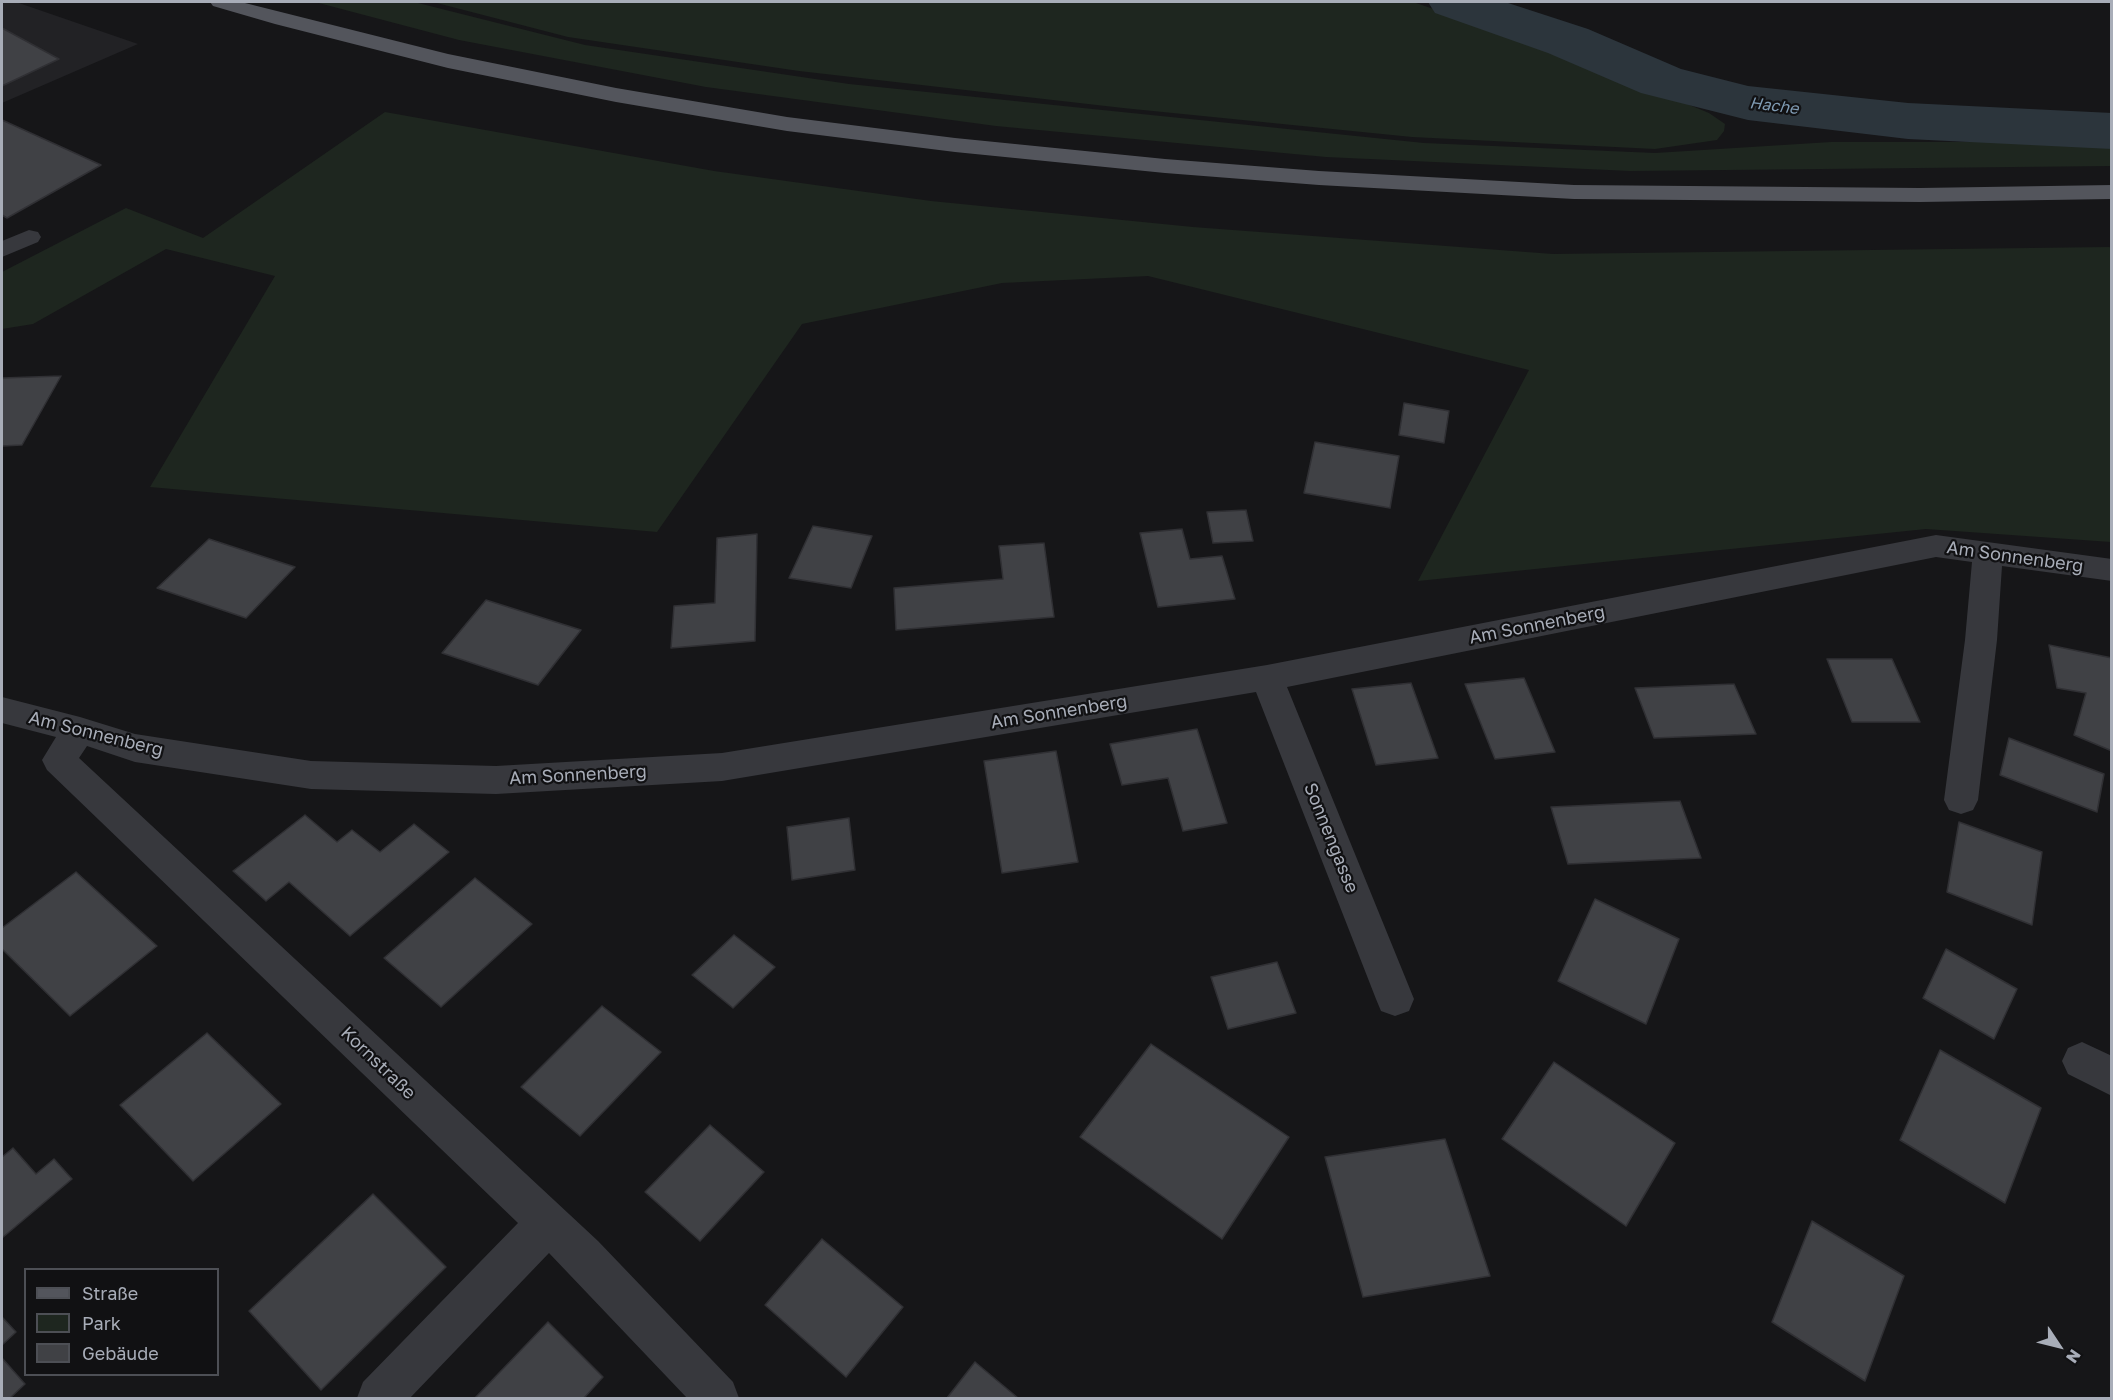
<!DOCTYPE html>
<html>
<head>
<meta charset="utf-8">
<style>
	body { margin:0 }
	#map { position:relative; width:2113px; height:1400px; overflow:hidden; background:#161618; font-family:"Golos Text",sans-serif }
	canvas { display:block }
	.frame { position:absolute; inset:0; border:3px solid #a8adb8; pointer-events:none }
	.legend { position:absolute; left:24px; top:1268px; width:195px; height:108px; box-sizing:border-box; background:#111113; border:2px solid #4d4f55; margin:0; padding:8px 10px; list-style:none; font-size:18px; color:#a8adb8 }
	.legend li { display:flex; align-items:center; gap:12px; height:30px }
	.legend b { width:30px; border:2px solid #4d4f55 }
	.north { position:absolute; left:2029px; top:1316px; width:60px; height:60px; -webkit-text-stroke:4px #111113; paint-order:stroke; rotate:125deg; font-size:16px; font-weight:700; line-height:24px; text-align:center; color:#a8adb8 }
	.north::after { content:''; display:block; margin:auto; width:21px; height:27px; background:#a8adb8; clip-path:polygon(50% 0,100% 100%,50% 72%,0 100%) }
</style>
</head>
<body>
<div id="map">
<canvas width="2113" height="1400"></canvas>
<div class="frame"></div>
<ul class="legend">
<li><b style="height:8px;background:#53555c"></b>Straße</li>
<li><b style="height:16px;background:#1e261f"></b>Park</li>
<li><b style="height:16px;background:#404145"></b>Gebäude</li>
</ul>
<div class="north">N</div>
</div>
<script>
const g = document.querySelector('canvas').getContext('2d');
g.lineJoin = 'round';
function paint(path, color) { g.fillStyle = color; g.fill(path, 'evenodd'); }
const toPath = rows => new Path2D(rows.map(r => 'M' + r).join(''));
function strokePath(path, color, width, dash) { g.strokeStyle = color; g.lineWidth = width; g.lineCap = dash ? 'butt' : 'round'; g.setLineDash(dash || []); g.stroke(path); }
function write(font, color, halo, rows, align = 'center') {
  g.font = font + ' "Golos Text",sans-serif'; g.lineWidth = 4.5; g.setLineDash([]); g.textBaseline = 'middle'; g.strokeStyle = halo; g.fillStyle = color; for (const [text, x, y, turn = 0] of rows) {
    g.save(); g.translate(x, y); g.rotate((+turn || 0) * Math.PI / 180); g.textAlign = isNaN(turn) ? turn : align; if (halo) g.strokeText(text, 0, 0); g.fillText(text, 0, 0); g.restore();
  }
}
paint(toPath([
	[2,2,16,2,138,44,2,103]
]), '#222225');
paint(toPath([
	[315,2,414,2,585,45,849,84,1424,143,1655,153,1831,142,2111,142,2111,166,1630,171,1326,157,996,126,706,87,459,40],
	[433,2,1413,2,1557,51,1653,90,1709,113,1725,124,1724,131,1717,140,1655,149,1412,137,1123,108,799,71,568,37],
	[385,112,714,171,931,201,1193,227,1553,254,2109,247,2112,248,2111,542,1926,529,1418,581,1529,370,1148,276,1002,283,802,324,657,532,150,487,275,276,166,249,33,324,2,329,2,272,126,208,203,238]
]), '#1e261f');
paint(toPath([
	[1428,2,1505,2,1588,29,1681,69,1748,86,1908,103,2112,113,2112,149,1908,139,1748,120,1641,93,1548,53,1435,13,1428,2]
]), '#2c353c');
const building = toPath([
	[2,28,59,59,2,86,2,28],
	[2,120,101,165,7,218,2,215,2,120],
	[61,376,22,445,2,446,2,378,61,376],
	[1404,403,1449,411,1444,443,1399,435,1404,403],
	[1315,442,1399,456,1390,508,1304,493,1315,442],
	[1246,510,1253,541,1213,543,1207,512,1246,510],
	[813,526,872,536,851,588,789,578,813,526],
	[1182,529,1190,559,1222,556,1235,599,1158,607,1140,533,1182,529],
	[757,534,755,641,671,648,674,606,715,603,717,538,757,534],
	[209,539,295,567,246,618,157,588,209,539],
	[1044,543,1054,617,896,630,894,588,1003,579,999,546,1044,543],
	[486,600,581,630,538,685,442,653,486,600],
	[2049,645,2112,658,2112,751,2074,735,2086,693,2057,688,2049,645],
	[1827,659,1892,659,1920,722,1852,722,1827,659],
	[1524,678,1555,752,1495,759,1465,684,1524,678],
	[1411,683,1438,758,1376,765,1352,689,1411,683],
	[1734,684,1756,734,1654,738,1635,688,1734,684],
	[1197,729,1227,823,1183,831,1168,778,1122,785,1110,744,1197,729],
	[2009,738,2104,774,2097,812,2000,775,2009,738],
	[1056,751,1078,862,1002,873,984,761,1056,751],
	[1680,801,1701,858,1568,864,1551,807,1680,801],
	[305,815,337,842,352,830,380,852,414,824,449,852,350,936,289,882,266,901,233,871,305,815],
	[849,818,855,870,792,880,787,827,849,818],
	[1959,822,2042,852,2032,925,1947,892,1959,822],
	[76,872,157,946,70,1016,2,949,2,928,76,872],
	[475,878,532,924,441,1007,384,958,475,878],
	[1595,899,1679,939,1646,1024,1558,981,1595,899],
	[734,935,775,967,733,1008,692,975,734,935],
	[1946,949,2017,989,1994,1039,1923,998,1946,949],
	[1277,962,1296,1013,1228,1029,1211,977,1277,962],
	[602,1006,661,1052,580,1136,521,1087,602,1006],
	[207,1033,281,1104,193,1181,120,1105,207,1033],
	[1151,1044,1289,1137,1222,1239,1080,1137,1151,1044],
	[1940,1050,2041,1108,2005,1203,1900,1140,1940,1050],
	[1554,1062,1675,1143,1626,1226,1502,1139,1554,1062],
	[710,1125,764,1172,700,1241,645,1192,710,1125],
	[1445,1139,1490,1276,1363,1297,1325,1157,1445,1139],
	[13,1148,36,1174,54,1159,72,1179,2,1238,2,1157,13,1148],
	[373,1194,446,1267,321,1390,249,1311,373,1194],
	[1812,1221,1904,1276,1865,1381,1772,1322,1812,1221],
	[822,1239,903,1307,846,1377,765,1305,822,1239],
	[2,1317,16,1332,2,1345,2,1317],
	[548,1322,603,1377,584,1398,475,1398,548,1322],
	[2,1358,25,1384,10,1398,2,1398,2,1358],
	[975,1362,1018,1398,947,1398,975,1362]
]);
paint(building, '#404145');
strokePath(building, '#303034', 1.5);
paint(toPath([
	[29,230,38,232,41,237,38,242,2,257,2,241,29,230],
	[1936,535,2112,559,2112,581,2002,566,1997,640,1978,800,1973,810,1961,814,1949,810,1944,800,1965,640,1972,562,1936,557,1287,687,1414,999,1409,1011,1395,1016,1381,1011,1376,999,1256,692,722,781,496,794,311,789,135,762,87,746,79,758,598,1241,733,1382,739,1398,687,1398,549,1253,410,1398,357,1398,363,1382,518,1223,47,770,42,760,56,737,2,723,2,697,80,717,135,734,311,761,496,766,722,753,1267,665,1936,535],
	[2082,1042,2112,1056,2112,1096,2068,1074,2062,1061,2068,1048,2082,1042]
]), '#37383d');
paint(toPath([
	[210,2,241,2,448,54,616,88,787,117,955,138,1165,159,1319,171,1574,185,1920,188,2112,185,2112,199,1920,202,1574,199,1319,185,1165,173,955,152,787,131,616,102,448,68,275,24,213,6,210,2]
]), '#53555c');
write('italic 16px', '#7f9bb3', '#111113', [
	["Hache",1774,106,7]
]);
write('18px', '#a8adb8', '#111113', [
	["Am Sonnenberg",2015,557,8],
	["Am Sonnenberg",1537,625,-11],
	["Am Sonnenberg",1059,712,-9],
	["Am Sonnenberg",96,734,14],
	["Am Sonnenberg",578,775,-3],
	["Sonnengasse",1331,838,68],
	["Kornstraße",378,1063,44]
]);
</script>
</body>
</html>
